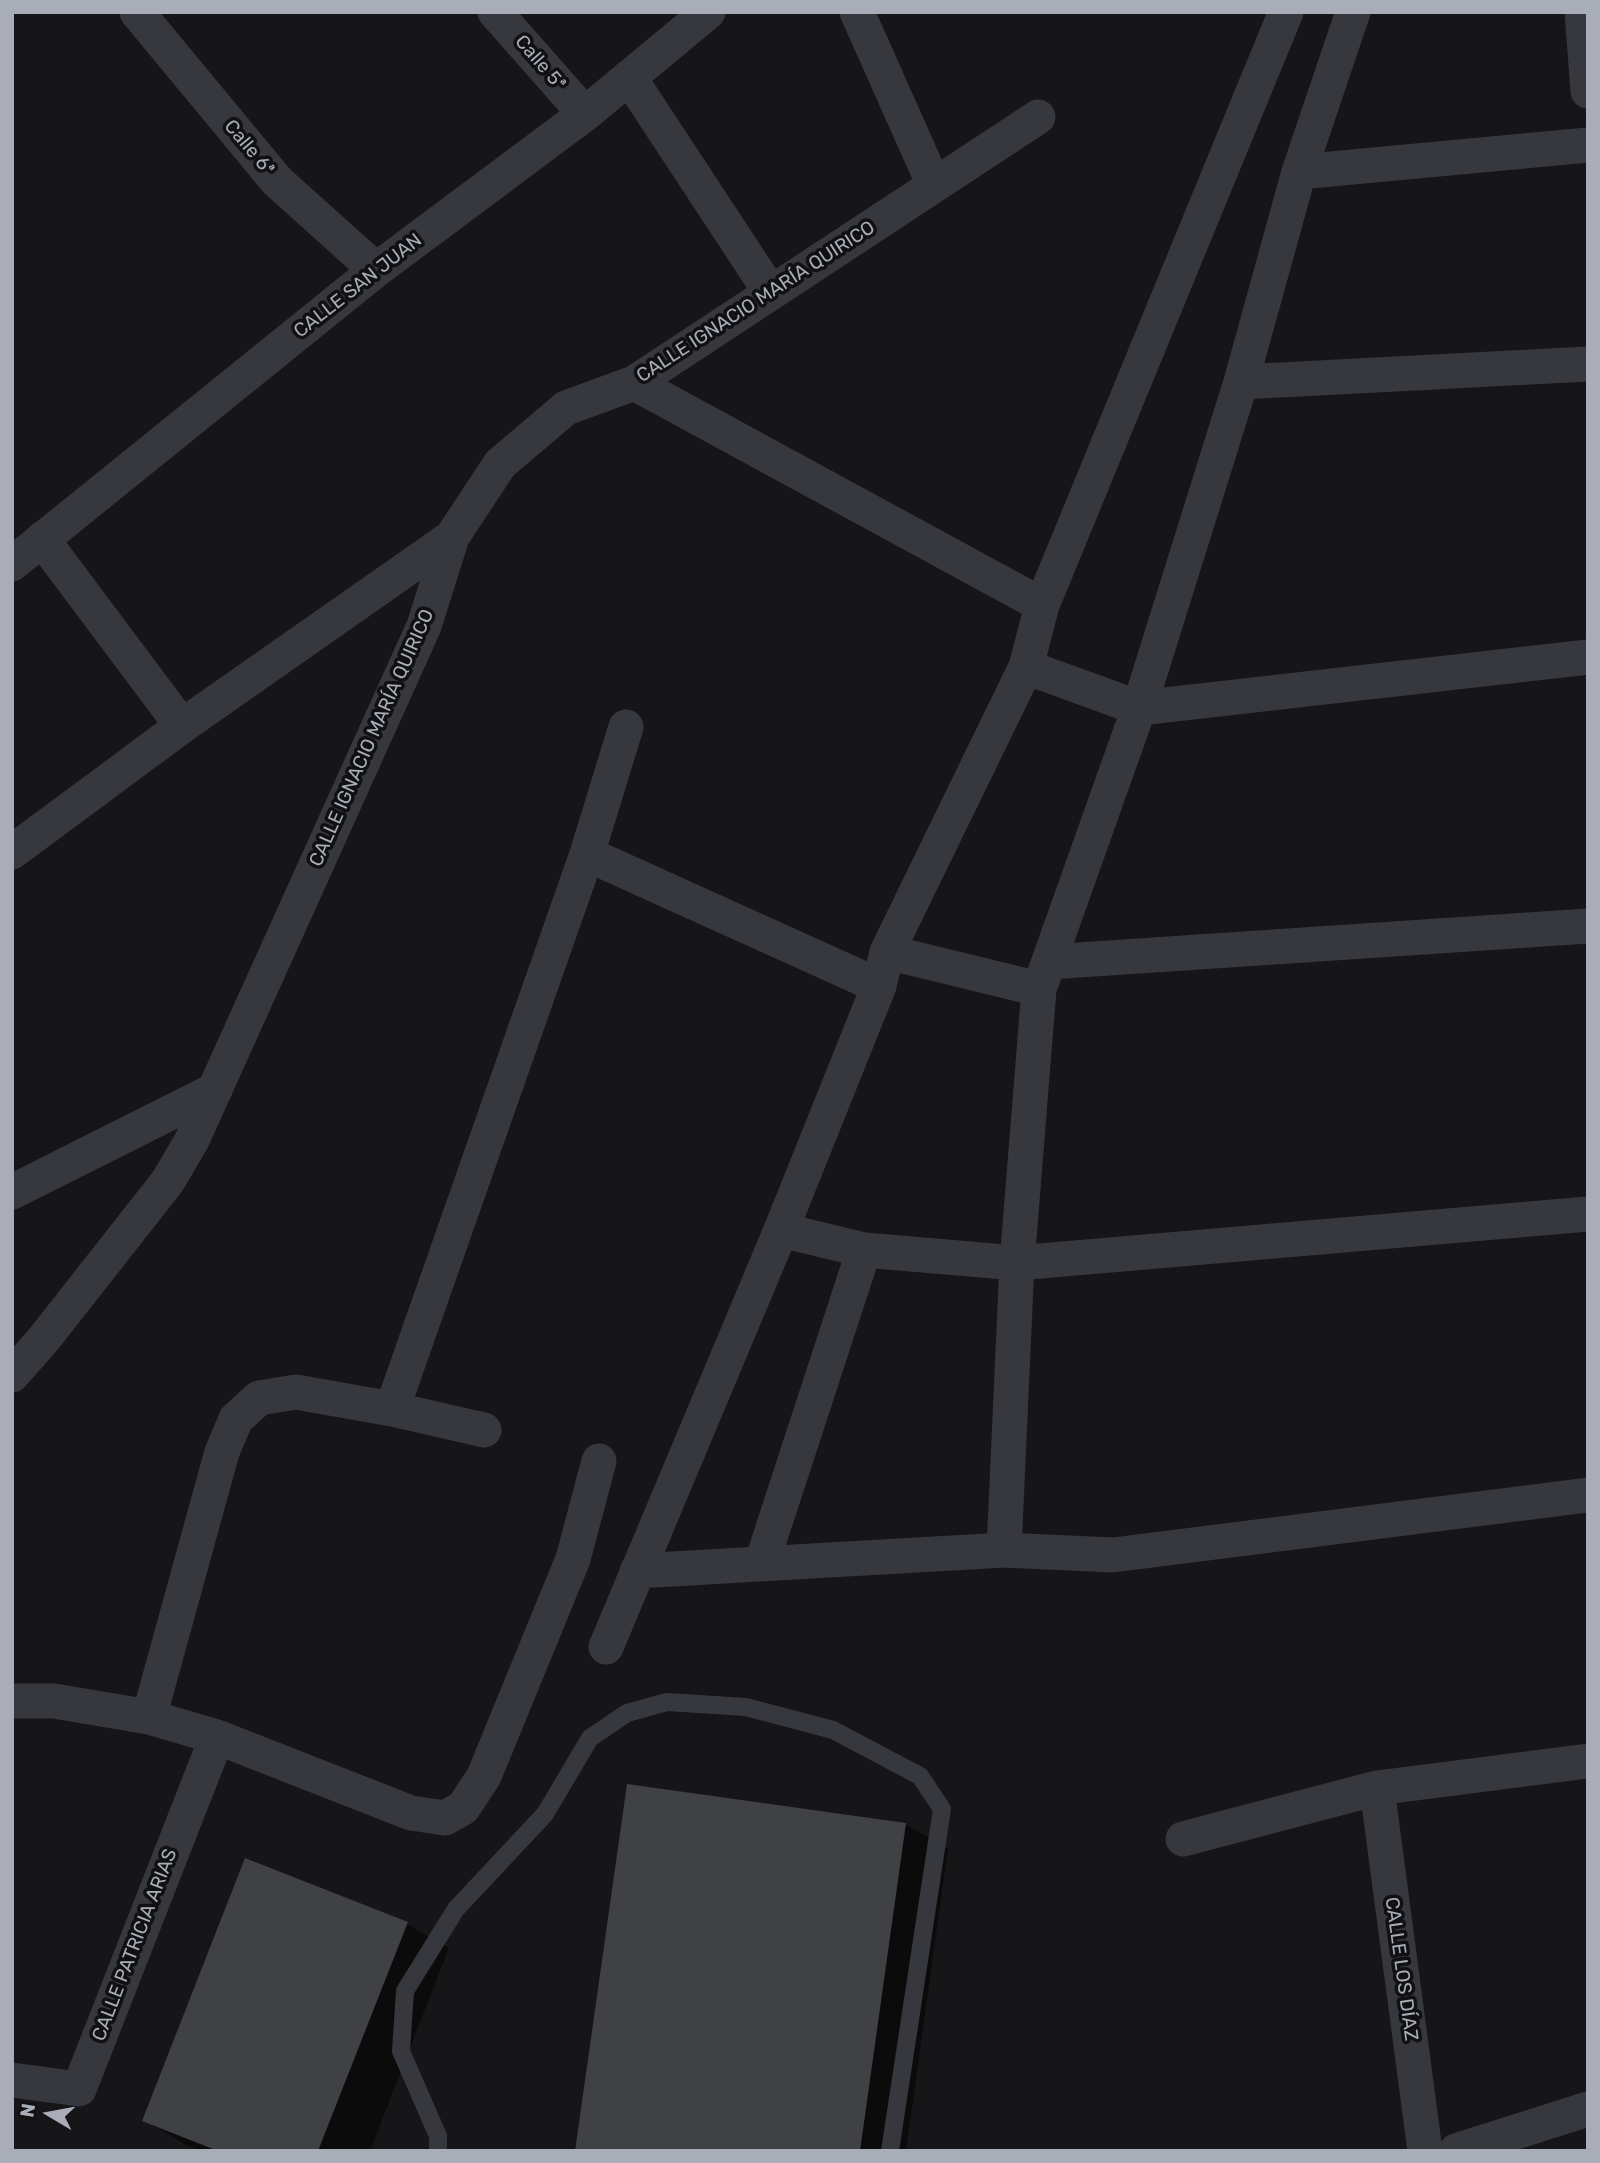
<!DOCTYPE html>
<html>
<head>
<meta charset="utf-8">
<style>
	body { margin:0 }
	#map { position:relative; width:1600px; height:2163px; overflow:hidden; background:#161618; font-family:Rubik,sans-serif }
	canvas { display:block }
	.frame { position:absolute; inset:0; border:14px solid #a8adb8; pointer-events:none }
	.north { position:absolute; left:14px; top:2079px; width:70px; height:70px; -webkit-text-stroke:5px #111113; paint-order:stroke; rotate:280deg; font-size:19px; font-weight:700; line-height:28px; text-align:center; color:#a8adb8 }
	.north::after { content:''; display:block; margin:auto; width:24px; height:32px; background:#a8adb8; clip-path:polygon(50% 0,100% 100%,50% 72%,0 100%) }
</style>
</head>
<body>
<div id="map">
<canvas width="1600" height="2163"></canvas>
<div class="frame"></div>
<div class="north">N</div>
</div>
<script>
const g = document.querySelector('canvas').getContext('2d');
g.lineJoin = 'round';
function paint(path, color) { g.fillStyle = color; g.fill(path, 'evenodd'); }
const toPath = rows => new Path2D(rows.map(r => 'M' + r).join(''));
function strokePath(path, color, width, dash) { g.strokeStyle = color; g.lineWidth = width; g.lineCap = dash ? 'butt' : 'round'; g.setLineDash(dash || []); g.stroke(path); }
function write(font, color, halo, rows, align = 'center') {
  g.font = font + ' Rubik,sans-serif'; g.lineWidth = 7; g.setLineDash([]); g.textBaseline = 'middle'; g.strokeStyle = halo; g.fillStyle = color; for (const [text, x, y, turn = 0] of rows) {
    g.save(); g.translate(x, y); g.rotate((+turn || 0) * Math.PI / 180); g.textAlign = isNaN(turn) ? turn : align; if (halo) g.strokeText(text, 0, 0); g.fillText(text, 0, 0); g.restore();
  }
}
paint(toPath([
	[905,1824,948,1849,906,2151,577,2151],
	[407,1924,449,1948,370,2151,202,2151,186,2145,144,2120]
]), '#0007');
paint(toPath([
	[627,1784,906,1823,860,2151,575,2151],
	[245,1858,408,1922,318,2151,218,2151,142,2121]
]), '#404145');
strokePath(toPath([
	[438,2151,438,2136,401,2051,405,1991,456,1909,545,1814,590,1738,627,1713,667,1702,746,1707,833,1730,920,1776,942,1809,890,2151]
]), '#37383d', 18);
strokePath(toPath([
	[137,12,277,181,376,270],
	[495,12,585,114],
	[857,12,934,185],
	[1582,12,1588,91],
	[629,77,771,293],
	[1299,172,1588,145],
	[1241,382,1588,364],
	[634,383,1042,605],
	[42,539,182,726],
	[12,564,376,270,585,114,708,12],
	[1026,667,1139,708,1588,657],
	[12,852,182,726,452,537],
	[587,854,879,986],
	[887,952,1039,989],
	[1049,962,1588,926],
	[12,1192,215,1090],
	[781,1230,864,1250,1017,1263,1588,1214],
	[12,1375,43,1340,168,1181,192,1140,424,626,452,537,500,464,566,408,634,383,1038,117],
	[392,1409,587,854,626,727],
	[1004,1550,1017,1263,1039,989,1139,708,1241,382,1299,172,1353,12],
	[762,1562,864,1250],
	[637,1571,1004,1550,1113,1555,1588,1495],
	[606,1647,781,1230,879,986,887,952,1026,667,1042,605,1286,12],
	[12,1701,54,1701,149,1717,217,1737,411,1813,445,1818,463,1808,484,1776,573,1559,599,1461],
	[149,1717,222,1452,236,1419,259,1398,296,1392,392,1409,484,1430],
	[1377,1788,1425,2151],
	[1183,1839,1377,1788,1588,1761],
	[12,2080,79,2089,217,1737],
	[1456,2151,1588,2109]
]), '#37383d', 35);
write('19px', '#a8adb8', '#111113', [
	["Calle 5ª",540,63,49],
	["Calle 6ª",249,148,50],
	["CALLE SAN JUAN",358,286,-38],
	["CALLE IGNACIO MARÍA QUIRICO",756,302,-33],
	["CALLE IGNACIO MARÍA QUIRICO",372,738,-66],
	["CALLE PATRICIA ARIAS",135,1945,-69],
	["CALLE LOS DÍAZ",1401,1969,82]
]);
</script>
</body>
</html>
